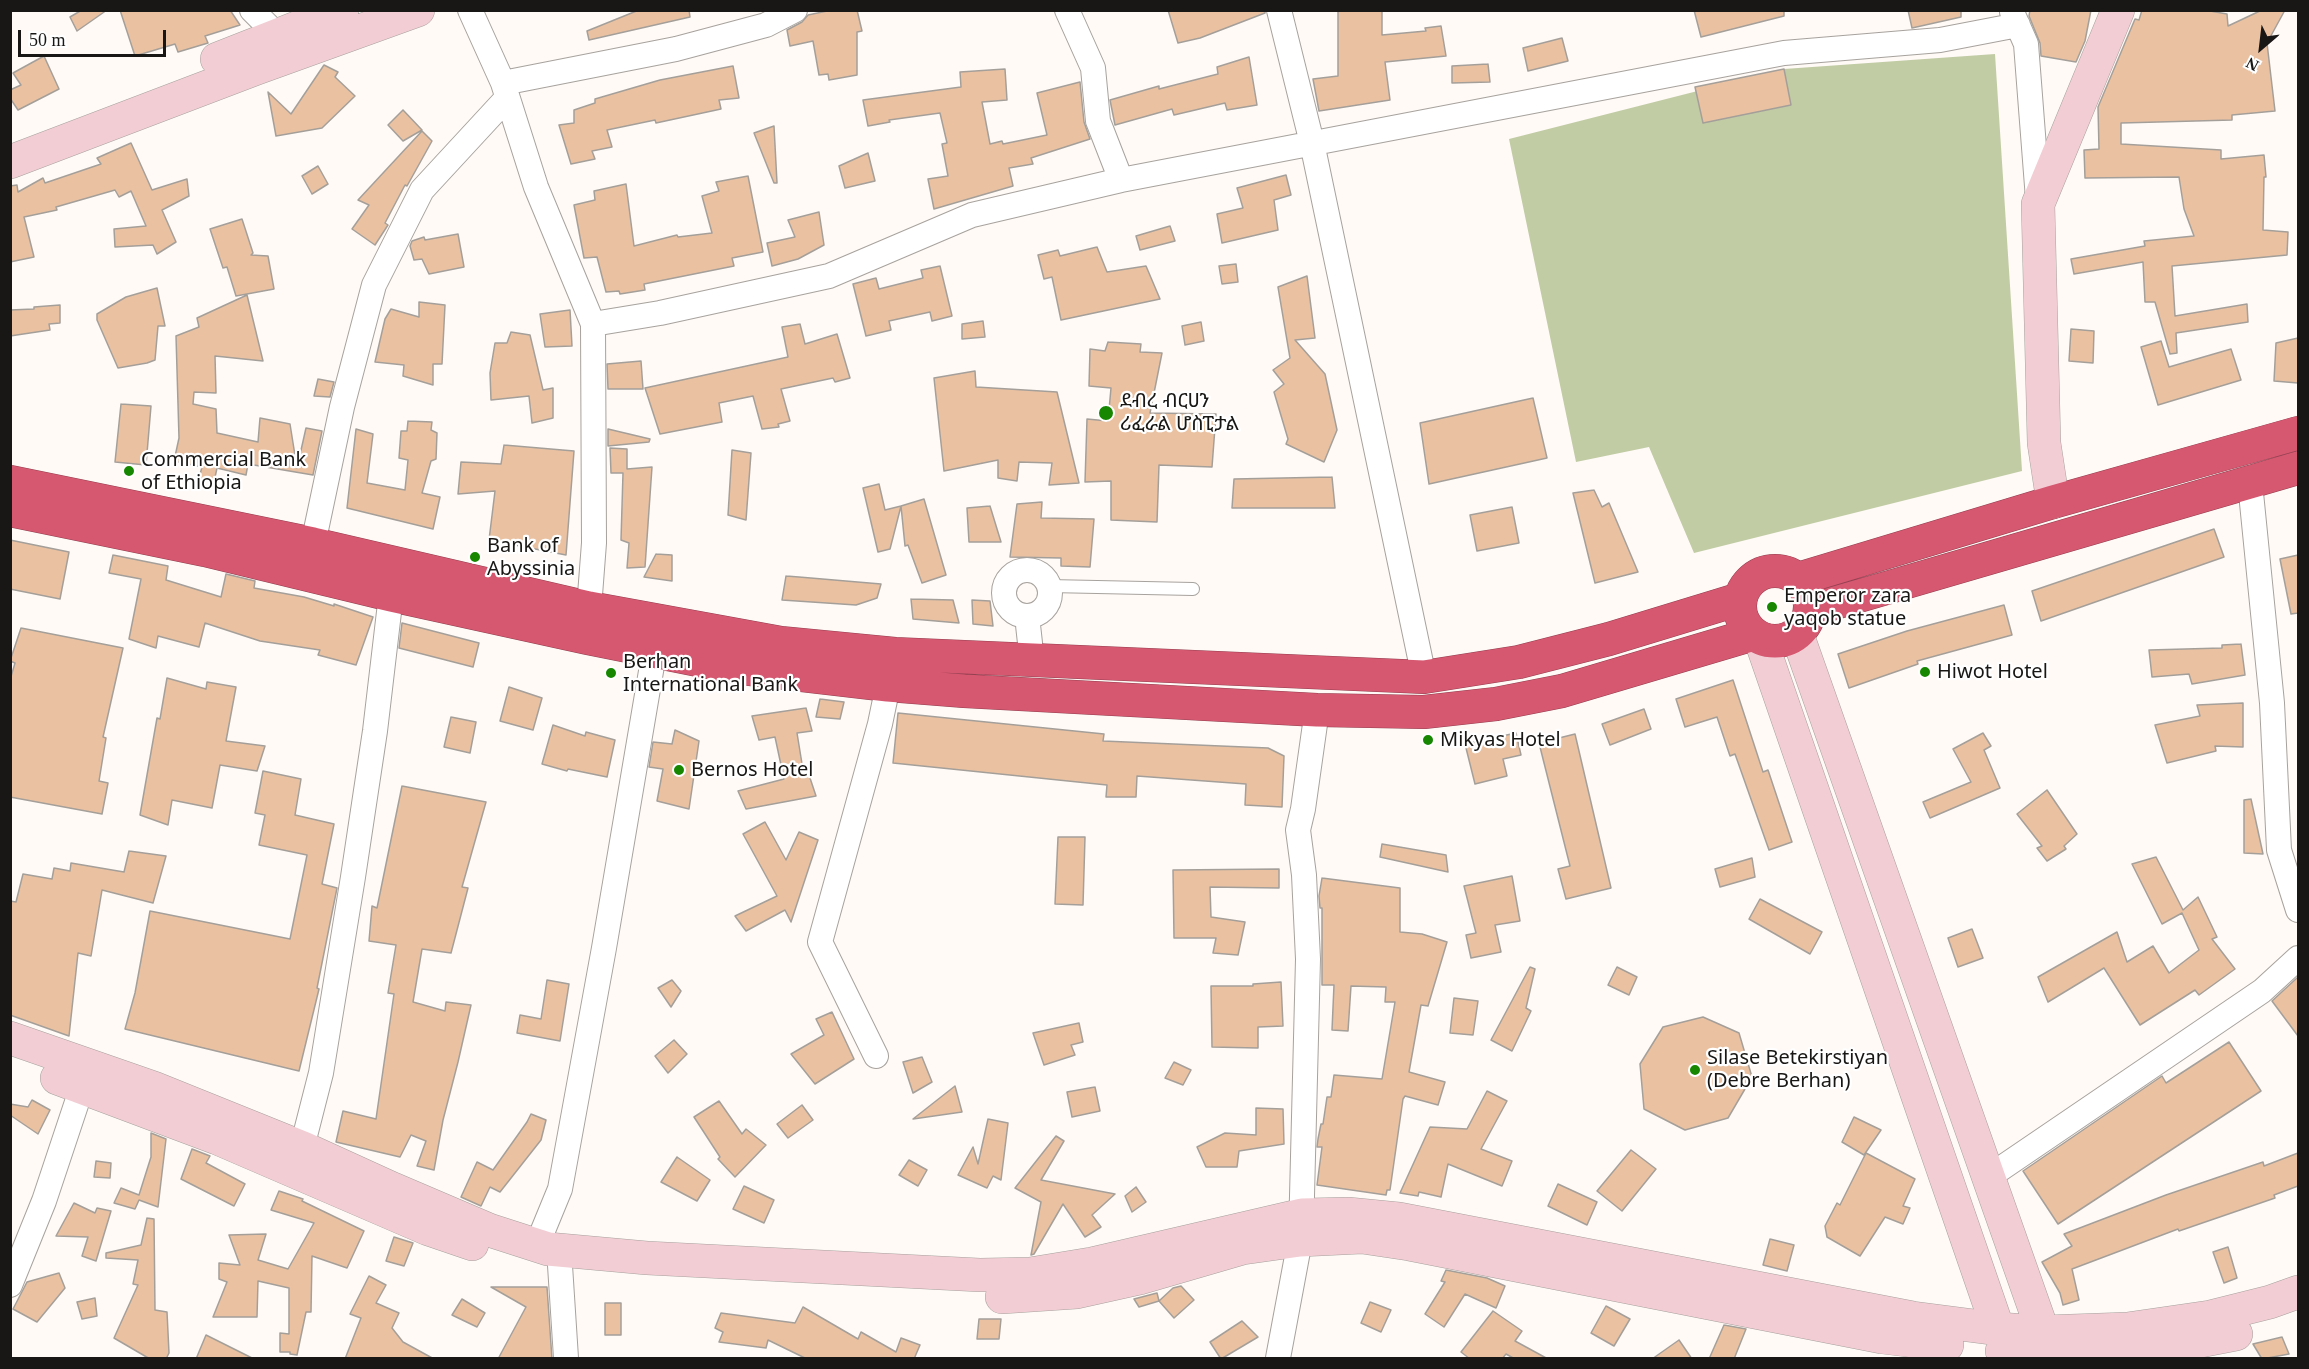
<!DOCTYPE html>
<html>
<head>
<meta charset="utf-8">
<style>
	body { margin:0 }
	#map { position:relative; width:2309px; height:1369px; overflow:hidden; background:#fffaf6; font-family:Georgia,serif }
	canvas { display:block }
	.frame { position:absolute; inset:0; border:12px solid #191715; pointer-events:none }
	.north { position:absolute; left:2231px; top:18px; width:60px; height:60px; -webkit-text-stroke:4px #fff; paint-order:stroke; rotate:208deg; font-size:16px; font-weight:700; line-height:24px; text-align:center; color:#191715 }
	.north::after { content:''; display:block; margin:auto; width:21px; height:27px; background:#191715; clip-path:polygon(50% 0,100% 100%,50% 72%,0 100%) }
	.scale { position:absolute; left:18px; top:30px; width:148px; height:27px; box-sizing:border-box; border:3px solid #191715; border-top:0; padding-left:8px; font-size:18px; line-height:21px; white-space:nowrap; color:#191715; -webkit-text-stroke:4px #fff; paint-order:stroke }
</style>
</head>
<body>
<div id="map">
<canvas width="2309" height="1369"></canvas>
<div class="frame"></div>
<div class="north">N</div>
<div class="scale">50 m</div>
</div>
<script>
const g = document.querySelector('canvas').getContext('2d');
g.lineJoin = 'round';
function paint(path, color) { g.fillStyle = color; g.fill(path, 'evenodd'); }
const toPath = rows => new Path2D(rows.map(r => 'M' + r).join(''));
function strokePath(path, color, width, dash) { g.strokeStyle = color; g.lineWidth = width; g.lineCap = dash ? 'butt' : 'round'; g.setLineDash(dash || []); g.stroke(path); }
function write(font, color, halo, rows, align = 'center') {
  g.font = font + ' Georgia,"Noto Sans Ethiopic",serif'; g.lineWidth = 4.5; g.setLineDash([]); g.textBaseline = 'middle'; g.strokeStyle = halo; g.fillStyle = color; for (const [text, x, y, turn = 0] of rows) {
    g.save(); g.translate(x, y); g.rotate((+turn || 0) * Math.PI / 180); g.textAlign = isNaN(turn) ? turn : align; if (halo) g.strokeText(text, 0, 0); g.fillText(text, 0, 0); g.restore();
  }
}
paint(toPath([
	[1995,54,2022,471,1694,553,1649,447,1576,462,1509,139,1784,69]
]), '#c1cca5');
const building = toPath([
	[82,10,107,10,77,31,70,17,82,10],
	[120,10,230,10,240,25,205,36,208,43,178,52,175,44,135,56,120,10],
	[639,10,689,10,690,17,589,40,587,31,639,10],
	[832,10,857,10,862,31,857,32,857,75,829,80,828,74,819,75,813,41,790,46,787,30,802,22,808,15,832,10],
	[1168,10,1265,10,1265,13,1200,38,1178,43,1168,10],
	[1338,10,1382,10,1382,35,1426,31,1425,28,1441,26,1446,56,1385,62,1390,100,1319,111,1313,79,1338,76,1338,10],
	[1694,10,1784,10,1784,16,1701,37,1694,10],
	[1908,10,1961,10,1961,17,1912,28,1908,10],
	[2030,10,2091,10,2085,41,2076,62,2041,56,2040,43,2029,16,2030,10],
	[2142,10,2204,10,2227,14,2228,26,2262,10,2285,10,2267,43,2275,111,2232,115,2232,120,2121,123,2121,144,2221,150,2221,159,2264,155,2266,177,2264,177,2263,230,2288,232,2287,255,2172,266,2175,316,2247,304,2248,322,2176,333,2177,353,2170,354,2155,302,2145,302,2143,262,2074,274,2071,259,2145,246,2144,241,2194,236,2184,209,2179,177,2085,178,2084,150,2099,149,2098,107,2135,19,2139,20,2142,10],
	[1562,38,1568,61,1528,71,1523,48,1562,38],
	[44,56,59,89,18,110,10,98,10,90,21,85,13,73,44,56],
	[1249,57,1257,105,1227,110,1225,103,1174,115,1172,109,1115,125,1110,100,1159,86,1159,89,1218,74,1217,67,1249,57],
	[1488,64,1490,82,1452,83,1452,66,1488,64],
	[324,65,338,72,335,77,355,96,322,128,276,136,268,92,291,114,324,65],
	[733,66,739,98,719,100,721,109,656,123,655,120,607,130,612,147,592,151,595,159,571,164,559,125,574,123,574,110,595,103,595,99,660,80,733,66],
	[1005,69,1007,100,982,102,990,144,1002,141,1003,144,1047,135,1037,93,1080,82,1084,122,1090,139,1031,158,1033,164,1009,168,1013,186,934,209,928,179,948,176,942,144,947,143,940,113,889,120,890,122,868,126,863,100,961,87,960,72,1005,69],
	[1784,69,1791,105,1703,123,1695,87,1784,69],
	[403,110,422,130,403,141,388,125,403,110],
	[774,126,777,183,774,183,754,133,774,126],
	[422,131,432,141,407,186,405,185,385,223,388,225,375,245,352,229,369,205,358,200,422,131],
	[131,143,152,190,187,179,189,196,162,210,176,242,157,254,153,245,115,247,114,229,146,226,131,191,119,197,115,190,56,207,57,210,24,217,34,257,10,262,10,186,17,185,18,192,43,178,45,183,101,164,97,158,131,143],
	[868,153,875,181,845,188,839,166,868,153],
	[318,166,328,184,312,194,302,176,318,166],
	[1286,175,1291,195,1274,200,1278,230,1222,243,1217,214,1243,208,1237,188,1286,175],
	[748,176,763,252,732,258,734,266,644,284,645,290,620,294,619,291,606,292,597,257,584,258,574,205,595,200,594,191,626,184,634,246,677,235,678,237,712,233,702,196,719,191,716,182,748,176],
	[819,212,824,245,798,259,772,266,767,243,795,237,788,220,819,212],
	[242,219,253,253,251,255,268,256,274,289,236,296,227,267,223,268,210,229,242,219],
	[1170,226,1175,241,1140,250,1136,236,1170,226],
	[458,234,464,267,429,274,422,259,414,260,410,246,412,241,424,237,425,240,458,234],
	[1097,247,1107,272,1146,266,1160,299,1061,320,1052,277,1044,279,1038,255,1058,250,1060,256,1097,247],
	[1236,264,1238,282,1222,284,1219,266,1236,264],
	[940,266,952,316,932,321,930,312,889,321,891,330,866,336,853,284,876,278,879,289,923,278,921,270,940,266],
	[1307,276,1315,338,1295,340,1325,374,1337,430,1324,462,1286,444,1288,439,1274,392,1284,384,1273,370,1290,358,1278,287,1307,276],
	[157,288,165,326,158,326,155,360,147,363,118,368,97,320,97,314,126,297,157,288],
	[247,295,263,361,215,356,216,393,194,392,193,404,216,409,217,433,258,442,260,418,290,424,297,468,306,428,322,431,313,475,248,464,246,475,217,468,214,482,199,478,202,467,174,461,179,438,176,336,199,327,197,318,247,295],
	[419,302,445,305,442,364,433,364,433,385,403,376,404,365,375,362,385,319,391,309,419,317,419,302],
	[60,305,60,323,49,324,50,330,10,336,10,310,34,309,34,307,60,305],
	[570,310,572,346,545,347,540,314,570,310],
	[983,321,985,337,962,339,962,324,983,321],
	[1201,322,1204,341,1185,345,1182,326,1201,322],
	[800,324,805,344,837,334,850,378,835,382,833,378,781,389,790,421,778,424,779,427,762,429,753,396,719,403,722,422,660,434,645,388,788,357,782,327,800,324],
	[2071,329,2094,331,2093,363,2069,361,2071,329],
	[511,332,530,335,543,390,553,388,553,418,532,423,529,396,491,400,490,373,495,343,507,343,511,332],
	[2298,338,2298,383,2274,381,2276,343,2298,338],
	[2161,341,2169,367,2231,349,2241,380,2158,405,2141,347,2161,341],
	[1108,342,1141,344,1140,352,1162,353,1150,413,1216,414,1212,467,1159,465,1157,522,1111,520,1111,481,1085,482,1087,419,1108,421,1111,388,1089,386,1090,349,1105,351,1108,342],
	[641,361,643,389,608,389,607,364,641,361],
	[975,371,976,387,1057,392,1079,483,1049,485,1052,463,1019,462,1017,481,998,478,998,460,944,471,934,378,975,371],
	[318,379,334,382,330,397,314,396,318,379],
	[1533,398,1547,458,1429,484,1420,423,1533,398],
	[121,404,151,406,146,465,115,462,121,404],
	[408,421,432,422,431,430,437,433,436,459,431,461,422,493,440,497,433,529,347,508,356,429,373,434,367,483,405,490,408,460,399,458,401,431,407,431,408,421],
	[608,429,650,439,649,442,608,446,608,429],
	[504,445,574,451,566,555,489,540,495,491,458,494,461,462,501,464,504,445],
	[610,448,627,449,627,469,652,467,645,567,627,568,629,543,621,540,623,473,611,473,610,448],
	[732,450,751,453,746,520,728,515,732,450],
	[1332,477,1335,508,1232,508,1234,479,1332,477],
	[879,484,885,510,901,506,890,549,878,552,863,488,879,484],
	[1594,490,1602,507,1609,503,1638,572,1595,583,1573,493,1594,490],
	[924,499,946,575,922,583,908,545,905,546,901,506,924,499],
	[1042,502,1041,518,1094,519,1090,567,1061,566,1061,558,1010,557,1017,504,1042,502],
	[990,506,1001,542,969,542,967,508,990,506],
	[1512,507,1519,543,1477,551,1470,515,1512,507],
	[2214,529,2224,557,2041,621,2032,591,2214,529],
	[10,540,69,552,60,599,10,589,10,540],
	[656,554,672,555,672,581,644,577,656,554],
	[113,555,168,566,166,580,221,597,226,574,255,581,254,588,304,597,334,606,334,604,373,617,356,665,318,655,320,650,260,641,205,623,199,647,158,636,156,648,129,639,141,579,109,573,113,555],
	[2298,555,2298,613,2291,614,2280,559,2298,555],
	[786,576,799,577,881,584,877,598,856,605,782,600,786,576],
	[911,599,953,600,959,623,913,619,911,599],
	[972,600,990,601,993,626,973,624,972,600],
	[2004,605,2012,635,1917,661,1918,664,1849,688,1838,654,1907,631,2004,605],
	[402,623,479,643,473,667,399,648,402,623],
	[21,628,123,648,103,737,106,738,99,781,108,783,102,814,10,797,10,680,15,663,10,661,21,628],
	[2241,644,2245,675,2192,684,2189,674,2152,677,2149,650,2222,648,2222,645,2241,644],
	[167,678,206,689,207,682,236,687,226,741,265,746,257,771,220,765,212,808,172,800,168,825,140,815,157,718,160,719,167,678],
	[1733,680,1763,772,1768,770,1792,842,1769,850,1735,754,1730,756,1717,717,1685,727,1676,699,1733,680],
	[509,687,542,698,533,730,500,721,509,687],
	[820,699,844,702,840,719,816,717,820,699],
	[2243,703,2243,747,2215,746,2216,751,2167,763,2155,725,2200,716,2197,705,2243,703],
	[806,708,812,731,797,733,804,776,809,775,816,796,746,809,738,791,784,779,775,737,759,740,752,716,806,708],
	[1644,709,1651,729,1610,745,1602,724,1644,709],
	[898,713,1104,734,1103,741,1268,748,1284,756,1282,807,1245,805,1246,784,1137,776,1136,797,1106,797,1107,785,893,763,898,713],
	[451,717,476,722,470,753,444,747,451,717],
	[553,725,585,736,586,732,615,740,607,777,568,769,567,771,542,764,553,725],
	[675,730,699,741,689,809,657,801,663,769,649,767,653,742,672,744,675,730],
	[1516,733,1521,755,1503,759,1507,776,1475,784,1465,744,1516,733],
	[1983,733,1991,746,1984,750,2000,788,1930,818,1923,802,1971,782,1953,749,1983,733],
	[1575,734,1611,888,1566,899,1558,869,1570,866,1539,743,1575,734],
	[263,771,301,779,295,815,334,824,322,884,337,888,317,988,319,989,299,1071,125,1029,135,993,150,911,290,939,307,855,259,845,265,815,255,813,263,771],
	[402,786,486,802,462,887,468,888,451,953,422,949,413,1002,445,1011,446,1002,471,1005,458,1062,443,1120,434,1170,417,1166,426,1141,411,1135,400,1157,336,1142,343,1111,376,1119,394,994,388,993,396,945,369,941,372,906,377,908,402,786],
	[2047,790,2077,834,2064,846,2066,849,2047,861,2037,848,2042,846,2017,814,2047,790],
	[2251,799,2263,854,2244,853,2244,800,2251,799],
	[765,822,786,860,799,832,818,840,791,922,785,910,746,931,735,916,777,896,743,834,765,822],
	[1058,837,1085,837,1083,905,1055,904,1058,837],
	[1382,844,1446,855,1448,872,1380,857,1382,844],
	[129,851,166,856,153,903,102,890,91,956,78,953,69,1036,10,1015,10,901,16,902,23,874,52,879,54,868,70,871,71,863,124,872,129,851],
	[2156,857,2183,910,2198,897,2217,937,2212,939,2235,969,2199,995,2195,990,2140,1025,2104,968,2048,1002,2038,977,2117,932,2127,962,2153,946,2169,973,2199,950,2182,913,2162,924,2132,864,2156,857],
	[1752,858,1755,877,1720,887,1715,869,1752,858],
	[1279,869,1279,888,1210,887,1211,917,1245,922,1238,955,1213,953,1216,938,1174,938,1173,870,1279,869],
	[1512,876,1520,921,1495,925,1501,952,1471,958,1466,935,1476,933,1464,886,1512,876],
	[1322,878,1400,888,1400,932,1422,934,1447,942,1428,1006,1421,1005,1409,1072,1445,1082,1438,1105,1405,1096,1403,1099,1390,1190,1387,1190,1386,1195,1317,1185,1322,1147,1317,1147,1318,1139,1321,1124,1323,1124,1327,1097,1331,1097,1334,1075,1382,1079,1395,1002,1385,1002,1386,987,1351,986,1348,1031,1332,1030,1334,985,1322,985,1322,908,1320,908,1319,896,1322,878],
	[1760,899,1822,932,1810,954,1749,919,1760,899],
	[1972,929,1983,958,1958,967,1948,938,1972,929],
	[1530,967,1535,969,1526,1008,1531,1011,1512,1051,1491,1040,1530,967],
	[1617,967,1637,977,1629,995,1608,985,1617,967],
	[2298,977,2298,1036,2272,1001,2298,977],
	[547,980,569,984,560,1041,517,1033,520,1015,541,1019,547,980],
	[672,980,681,991,671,1007,658,988,672,980],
	[1281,982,1283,1026,1258,1027,1258,1048,1212,1047,1211,986,1253,986,1253,984,1281,982],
	[1454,998,1478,1001,1473,1035,1450,1033,1454,998],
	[832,1012,854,1059,815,1084,791,1054,824,1035,816,1019,832,1012],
	[1703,1017,1739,1033,1752,1077,1728,1118,1685,1130,1644,1109,1640,1064,1663,1027,1703,1017],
	[1079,1023,1083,1042,1071,1045,1075,1055,1044,1065,1033,1033,1079,1023],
	[674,1040,687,1054,668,1073,655,1056,674,1040],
	[2229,1042,2261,1091,2058,1224,2023,1171,2162,1076,2166,1083,2229,1042],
	[922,1057,932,1082,913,1093,903,1062,922,1057],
	[1174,1062,1191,1070,1183,1085,1165,1078,1174,1062],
	[955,1086,962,1112,913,1119,955,1086],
	[1095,1087,1100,1111,1072,1117,1067,1092,1095,1087],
	[1487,1091,1507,1101,1481,1149,1512,1161,1502,1186,1448,1164,1441,1197,1419,1192,1418,1196,1400,1193,1430,1127,1467,1129,1487,1091],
	[32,1100,50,1110,38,1134,10,1115,10,1104,28,1107,32,1100],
	[719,1101,742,1134,746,1129,766,1145,735,1177,718,1159,720,1157,694,1117,719,1101],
	[802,1105,813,1120,788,1138,777,1124,802,1105],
	[1256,1108,1283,1109,1284,1144,1239,1151,1237,1167,1206,1167,1197,1147,1225,1133,1256,1135,1256,1108],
	[531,1114,546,1120,541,1140,500,1192,490,1187,481,1206,461,1197,477,1162,493,1170,527,1122,531,1114],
	[1854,1117,1881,1130,1864,1155,1842,1142,1854,1117],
	[988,1119,1008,1123,1001,1180,993,1176,987,1188,958,1175,973,1147,978,1164,988,1119],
	[151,1133,166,1139,158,1207,139,1200,135,1209,114,1203,121,1188,139,1195,151,1157,151,1133],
	[1056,1136,1064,1141,1041,1180,1115,1194,1092,1215,1101,1227,1085,1237,1063,1204,1034,1254,1031,1255,1041,1202,1015,1188,1056,1136],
	[192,1149,210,1156,206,1163,245,1184,234,1206,181,1179,192,1149],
	[1631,1150,1656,1169,1622,1211,1597,1191,1631,1150],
	[1866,1153,1915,1179,1903,1206,1910,1208,1903,1224,1885,1217,1860,1256,1827,1237,1825,1226,1837,1203,1840,1205,1866,1153],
	[2298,1153,2298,1186,2274,1195,2275,1198,2179,1231,2178,1229,2072,1269,2079,1300,2063,1305,2060,1293,2042,1262,2072,1246,2064,1234,2166,1195,2263,1162,2264,1166,2298,1153],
	[677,1157,710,1180,697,1201,661,1182,677,1157],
	[909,1160,927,1170,918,1186,899,1175,909,1160],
	[96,1161,111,1163,110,1178,94,1177,96,1161],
	[1558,1184,1597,1202,1587,1225,1548,1206,1558,1184],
	[744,1186,774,1200,764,1223,733,1209,744,1186],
	[1136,1187,1146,1202,1132,1212,1125,1196,1136,1187],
	[279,1191,303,1199,302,1201,364,1231,347,1268,312,1256,311,1312,306,1312,297,1355,290,1354,290,1352,280,1352,280,1333,289,1334,289,1288,258,1281,257,1317,213,1317,227,1282,219,1279,219,1263,240,1265,229,1235,266,1234,258,1260,288,1269,314,1223,271,1210,279,1191],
	[74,1203,95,1213,97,1208,111,1211,96,1261,82,1256,88,1237,56,1236,74,1203],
	[147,1218,154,1219,155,1310,167,1312,169,1353,166,1359,150,1359,114,1338,138,1285,133,1284,138,1260,106,1258,106,1253,141,1245,147,1218],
	[394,1237,413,1243,404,1266,386,1261,394,1237],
	[1770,1239,1794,1245,1787,1271,1763,1265,1770,1239],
	[2228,1247,2237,1278,2224,1283,2213,1252,2228,1247],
	[1446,1270,1487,1278,1505,1286,1496,1308,1465,1294,1444,1327,1425,1314,1445,1282,1441,1281,1446,1270],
	[59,1273,65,1288,37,1322,13,1309,27,1282,59,1273],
	[369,1276,386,1285,376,1303,399,1313,392,1328,403,1342,434,1359,345,1359,361,1318,350,1314,369,1276],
	[1181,1286,1194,1300,1174,1318,1159,1301,1173,1288,1181,1286],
	[491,1287,547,1287,552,1359,498,1359,526,1307,491,1287],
	[1157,1293,1159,1301,1139,1307,1134,1299,1157,1293],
	[95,1298,97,1316,82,1319,77,1302,95,1298],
	[462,1299,485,1313,477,1327,452,1315,462,1299],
	[1370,1302,1391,1310,1381,1332,1361,1323,1370,1302],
	[605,1303,621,1303,621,1335,605,1335,605,1303],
	[1606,1306,1630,1319,1614,1346,1591,1333,1606,1306],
	[803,1307,858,1339,861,1332,896,1352,901,1338,920,1345,914,1359,807,1359,768,1340,766,1348,719,1342,723,1332,715,1328,721,1313,795,1323,803,1307],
	[1493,1311,1522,1331,1515,1341,1548,1359,1515,1359,1506,1354,1502,1359,1470,1359,1461,1352,1493,1311],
	[979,1319,1001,1319,999,1339,977,1339,979,1319],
	[1242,1321,1258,1337,1221,1359,1210,1342,1242,1321],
	[1724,1325,1746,1329,1734,1359,1709,1359,1724,1325],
	[206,1335,254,1359,196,1359,206,1335],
	[2282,1337,2289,1354,2262,1359,2253,1344,2282,1337],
	[1679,1340,1692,1359,1652,1359,1679,1340]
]);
paint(building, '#eac2a2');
strokePath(building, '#a59f9a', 1.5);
const lane = toPath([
	[1049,586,1193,589]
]);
const street = toPath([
	[252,10,277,35],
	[470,10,503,83,536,187,593,324,594,543,589,608],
	[1067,10,1093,68,1098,121,1121,180,1784,53,1940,40,2018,25],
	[1279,10,1312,143,1424,677],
	[2012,12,2026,44,2038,199],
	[503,83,676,49,766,25,795,10],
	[593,324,660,313,829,276,972,215,1121,180],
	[2250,483,2272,703,2279,850,2298,910],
	[313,544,342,407,374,285,422,190,507,98],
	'1004 593a23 23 0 1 1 46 0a23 23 0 1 1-46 0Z',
	[1027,616,1032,661],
	[876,1056,820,942,880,724,891,671],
	[298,1163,321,1073,353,877,375,731,391,595],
	[1987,1178,2262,991,2298,958],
	[537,1245,560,1189,604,948,657,636],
	[559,1250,566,1358],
	[10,1285,44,1201,82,1087,84,1073],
	[1278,1358,1301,1235,1308,959,1304,875,1298,830,1303,809,1317,710]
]);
const secondary = toPath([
	[217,59,342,10],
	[10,162,257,68,418,10],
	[2053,502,2044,443,2038,204,2118,10],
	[1760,638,1998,1329,2026,1353,2043,1332,1797,634],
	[10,1038,154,1088,303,1148,393,1189,489,1230,548,1249,647,1258,980,1275,1030,1274,1091,1264,1302,1215,1348,1214,1399,1219,1913,1318,1998,1329,2043,1332,2127,1329,2210,1317,2270,1302,2298,1292],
	[57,1078,217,1138,428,1229,472,1244],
	[1002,1297,1077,1292,1140,1278,1243,1248,1300,1240,1362,1237,1409,1244,1882,1337,1947,1345],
	[2002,1351,2053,1356,2117,1355,2164,1348,2236,1334]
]);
const highway = toPath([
	[10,482,313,544,589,608,781,643,895,654,1424,677,1519,662,1609,639,1740,599],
	[10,510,205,550,391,595,587,638,733,667,888,685,964,691,1317,710,1424,712,1496,704,1562,691,1754,634],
	'1740 606a35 35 0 1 1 70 0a35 35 0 1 1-70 0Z',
	[1798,579,2053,502,2298,433],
	[1811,610,2298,468]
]);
strokePath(lane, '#a7a29d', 14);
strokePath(street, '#a7a29d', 26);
strokePath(secondary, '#a7a29d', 34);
strokePath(highway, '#934150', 34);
strokePath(lane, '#fff', 12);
strokePath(street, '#fff', 24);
strokePath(secondary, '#f2cdd4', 33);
strokePath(highway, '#d55770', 33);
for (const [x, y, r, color] of [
	[1106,413,8,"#178702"],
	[129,471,6,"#178702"],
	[475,557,6,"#178702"],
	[1772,607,6,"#178702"],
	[1925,672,6,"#178702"],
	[611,673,6,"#178702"],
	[1428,740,6,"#178702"],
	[679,770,6,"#178702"],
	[1695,1070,6,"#178702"]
]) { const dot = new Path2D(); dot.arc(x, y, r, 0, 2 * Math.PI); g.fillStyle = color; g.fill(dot); strokePath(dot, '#fff', 2); }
write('20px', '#191715', '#fff', [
	["ደብረ ብርሀን",1120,401],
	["ሪፈራል ሆስፒታል",1120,424],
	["Commercial Bank",141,460],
	["of Ethiopia",141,483],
	["Bank of",487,546],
	["Abyssinia",487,569],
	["Emperor zara",1784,596],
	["yaqob statue",1784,619],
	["Berhan",623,662],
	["International Bank",623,685],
	["Hiwot Hotel",1937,672],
	["Mikyas Hotel",1440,740],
	["Bernos Hotel",691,770],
	["Silase Betekirstiyan",1707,1058],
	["(Debre Berhan)",1707,1081]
], 'left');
</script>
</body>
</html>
